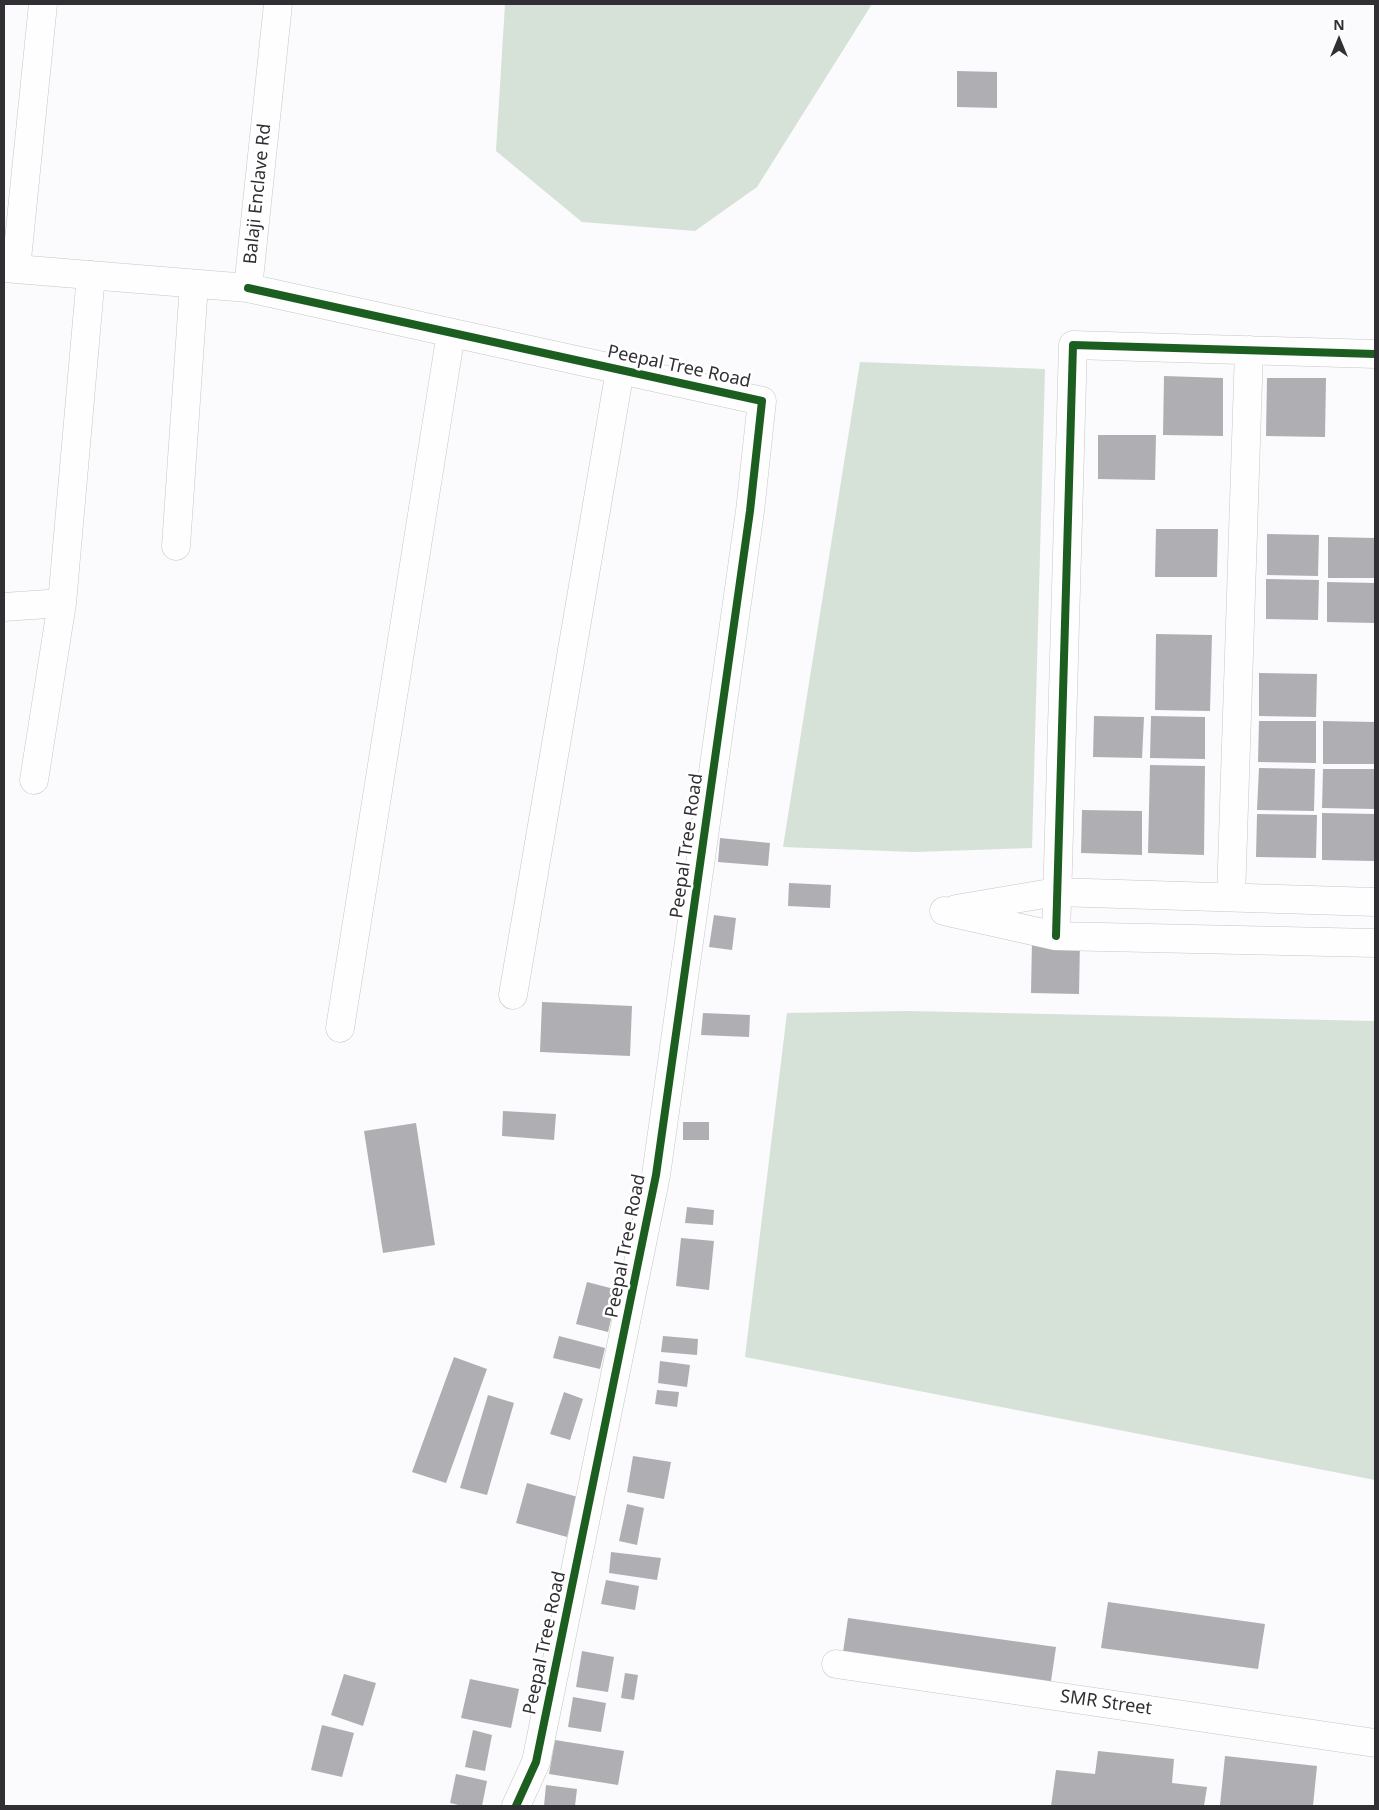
<!DOCTYPE html>
<html>
<head>
<meta charset="utf-8">
<style>
	body { margin:0 }
	#map { position:relative; width:1379px; height:1810px; overflow:hidden; background:#fbfafd; font-family:"Noto Sans",sans-serif }
	canvas { display:block }
	.frame { position:absolute; inset:0; border:5px solid #312f34; pointer-events:none }
	.north { position:absolute; left:1314px; top:15px; width:50px; height:50px; -webkit-text-stroke:4px #fff; paint-order:stroke; rotate:0deg; font-size:14px; font-weight:700; line-height:20px; text-align:center; color:#312f34 }
	.north::after { content:''; display:block; margin:auto; width:18px; height:22px; background:#312f34; clip-path:polygon(50% 0,100% 100%,50% 72%,0 100%) }
</style>
</head>
<body>
<div id="map">
<canvas width="1379" height="1810"></canvas>
<div class="frame"></div>
<div class="north">N</div>
</div>
<script>
const g = document.querySelector('canvas').getContext('2d');
g.lineJoin = 'round';
function paint(path, color) { g.fillStyle = color; g.fill(path, 'evenodd'); }
const toPath = rows => new Path2D(rows.map(r => 'M' + r).join(''));
function strokePath(path, color, width, dash) { g.strokeStyle = color; g.lineWidth = width; g.lineCap = dash ? 'butt' : 'round'; g.setLineDash(dash || []); g.stroke(path); }
function write(font, color, halo, rows, align = 'center') {
  g.font = font + ' "Noto Sans",sans-serif'; g.lineWidth = 5; g.setLineDash([]); g.textBaseline = 'middle'; g.strokeStyle = halo; g.fillStyle = color; for (const [text, x, y, turn = 0] of rows) {
    g.save(); g.translate(x, y); g.rotate((+turn || 0) * Math.PI / 180); g.textAlign = isNaN(turn) ? turn : align; if (halo) g.strokeText(text, 0, 0); g.fillText(text, 0, 0); g.restore();
  }
}
paint(toPath([
	[505,4,872,4,757,187,695,231,582,222,496,151],
	[860,362,1045,369,1032,848,914,852,783,847],
	[908,1011,1375,1021,1375,1480,745,1357,787,1013]
]), '#d6e2d7');
paint(toPath([
	[957,71,997,72,997,108,957,107],
	[1164,376,1223,378,1223,436,1163,435],
	[1267,378,1326,378,1325,437,1266,436],
	[1098,435,1156,435,1155,480,1098,479],
	[1156,529,1218,529,1217,577,1155,577],
	[1267,534,1319,535,1318,576,1267,575],
	[1328,537,1375,538,1375,578,1328,578],
	[1266,579,1319,580,1318,620,1266,619],
	[1327,582,1375,583,1375,623,1327,622],
	[1156,634,1212,635,1210,711,1155,710],
	[1259,673,1317,674,1316,717,1259,716],
	[1094,716,1144,717,1142,758,1093,757],
	[1151,716,1205,717,1205,759,1150,758],
	[1259,721,1316,721,1316,763,1258,762],
	[1323,721,1375,722,1375,764,1323,764],
	[1150,765,1205,766,1204,855,1148,853],
	[1259,768,1315,769,1314,811,1257,810],
	[1323,769,1375,769,1375,809,1322,808],
	[1082,810,1142,811,1142,855,1081,853],
	[1322,813,1375,814,1375,861,1322,860],
	[1257,814,1317,815,1316,858,1256,857],
	[720,838,770,843,768,866,718,862],
	[789,883,831,885,830,908,788,906],
	[714,915,736,918,732,950,709,947],
	[1032,940,1080,941,1079,994,1031,993],
	[542,1002,632,1006,630,1056,540,1052],
	[703,1013,750,1015,749,1037,701,1035],
	[503,1111,556,1114,554,1140,502,1136],
	[683,1122,709,1122,709,1140,683,1140],
	[416,1123,435,1245,383,1253,364,1131],
	[687,1207,714,1210,713,1225,685,1223],
	[681,1238,714,1241,709,1290,676,1286],
	[587,1282,618,1290,608,1332,576,1324],
	[559,1336,605,1348,600,1369,553,1358],
	[663,1336,698,1339,697,1355,661,1352],
	[454,1357,487,1369,446,1483,412,1472],
	[660,1361,690,1365,687,1387,658,1383],
	[657,1390,679,1392,677,1407,655,1404],
	[564,1392,583,1399,570,1440,550,1434],
	[488,1395,514,1403,487,1495,460,1488],
	[633,1456,671,1462,664,1499,627,1492],
	[527,1483,578,1497,567,1537,516,1523],
	[627,1504,644,1508,637,1545,619,1541],
	[611,1552,661,1558,657,1580,609,1573],
	[606,1580,639,1586,635,1610,601,1604],
	[1108,1602,1265,1624,1258,1669,1101,1648],
	[848,1618,1056,1647,1050,1688,842,1659],
	[582,1651,614,1657,608,1692,576,1687],
	[625,1673,638,1675,634,1700,621,1698],
	[344,1674,376,1683,363,1726,331,1715],
	[470,1679,519,1689,511,1728,461,1718],
	[573,1697,606,1703,601,1732,568,1727],
	[322,1725,354,1733,342,1777,311,1770],
	[473,1730,492,1735,485,1771,465,1767],
	[555,1740,624,1751,618,1785,549,1774],
	[1098,1751,1174,1759,1172,1783,1207,1787,1204,1806,1051,1806,1056,1770,1095,1774],
	[1225,1756,1317,1766,1313,1806,1236,1806,1220,1805],
	[456,1774,487,1781,482,1806,463,1806,450,1803],
	[546,1785,577,1789,575,1806,544,1806]
]), '#afaeb2');
const minor = toPath([
	[4,268,248,288,278,4],
	[16,269,43,4],
	[248,288,762,401,750,511,656,1175,536,1762,516,1806],
	[176,546,194,284],
	[4,607,62,603,91,275],
	[34,780,62,603],
	[1231,897,1249,350],
	[956,909,1056,892,1375,902],
	[944,911,1056,936,1375,943],
	[1056,936,1073,345,1375,354],
	[513,995,620,370],
	[340,1028,451,333],
	[836,1664,1375,1743]
]);
strokePath(minor, '#c6c5c9', 29);
strokePath(minor, '#fefeff', 28);
strokePath(toPath([
	[248,288,762,401,750,511,656,1175,536,1762,516,1806],
	[1056,936,1073,345,1375,354]
]), '#1b5e20', 8);
write('18px', '#312f34', '#fff', [
	["Balaji Enclave Rd",258,194,-84],
	["Peepal Tree Road",679,367,12],
	["Peepal Tree Road",687,846,-82],
	["Peepal Tree Road",626,1246,-79],
	["Peepal Tree Road",545,1643,-78],
	["SMR Street",1106,1703,8]
]);
</script>
</body>
</html>
